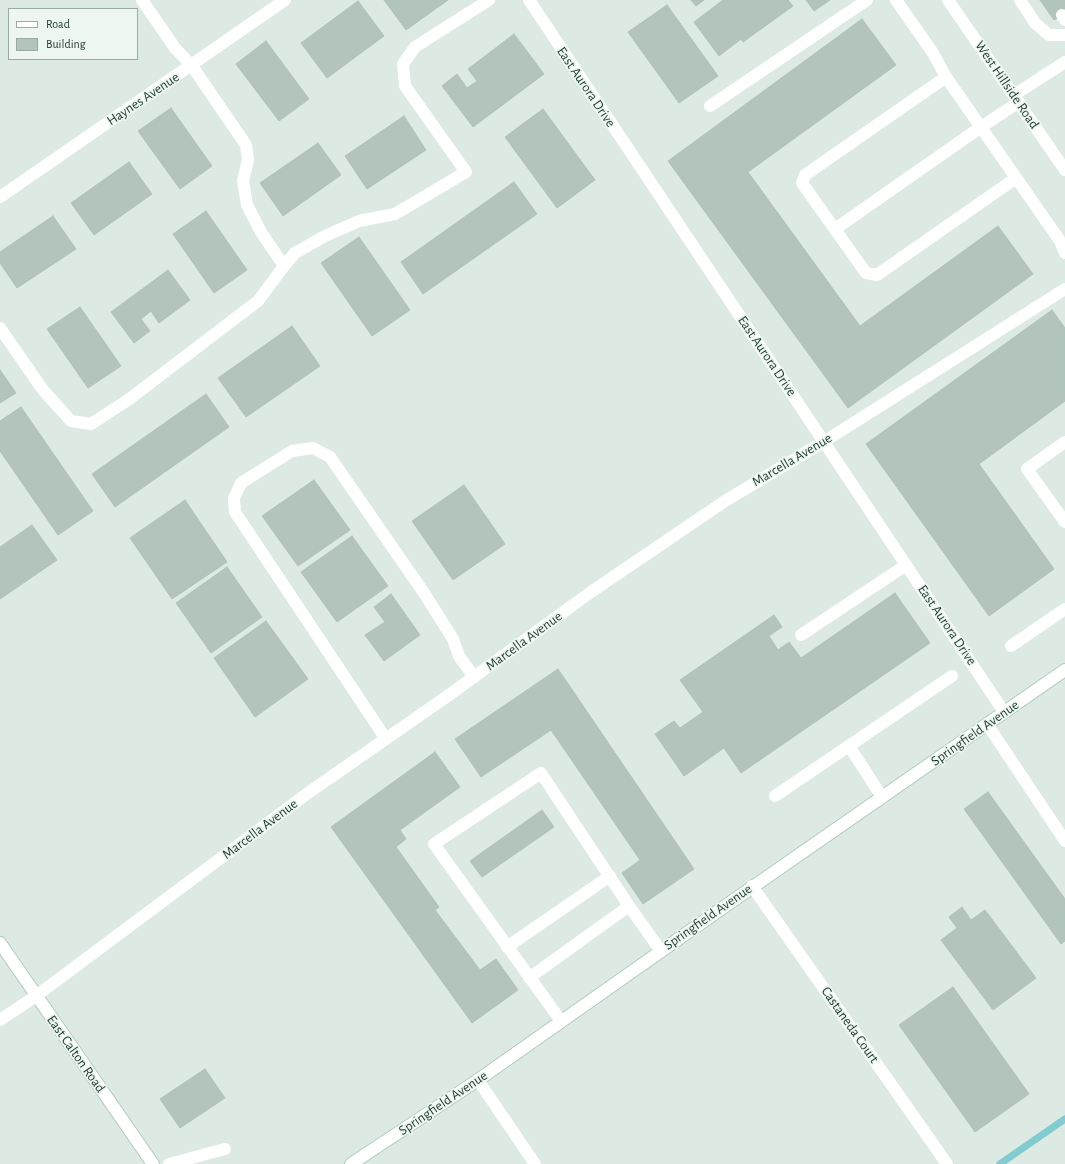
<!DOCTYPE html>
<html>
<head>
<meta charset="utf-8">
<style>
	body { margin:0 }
	#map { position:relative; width:1065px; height:1164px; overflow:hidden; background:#ddeae3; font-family:"Alegreya Sans",sans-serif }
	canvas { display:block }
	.legend { position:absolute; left:8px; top:8px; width:130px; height:52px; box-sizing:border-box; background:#edf6f1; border:1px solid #9aaaa4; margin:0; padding:5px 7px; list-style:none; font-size:12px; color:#1e3930 }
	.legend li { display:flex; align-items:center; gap:8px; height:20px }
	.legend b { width:20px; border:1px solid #9aaaa4 }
</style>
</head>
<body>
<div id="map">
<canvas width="1065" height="1164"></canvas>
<ul class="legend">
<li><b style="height:5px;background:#fff"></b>Road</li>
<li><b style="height:11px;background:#b2c4bc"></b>Building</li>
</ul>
</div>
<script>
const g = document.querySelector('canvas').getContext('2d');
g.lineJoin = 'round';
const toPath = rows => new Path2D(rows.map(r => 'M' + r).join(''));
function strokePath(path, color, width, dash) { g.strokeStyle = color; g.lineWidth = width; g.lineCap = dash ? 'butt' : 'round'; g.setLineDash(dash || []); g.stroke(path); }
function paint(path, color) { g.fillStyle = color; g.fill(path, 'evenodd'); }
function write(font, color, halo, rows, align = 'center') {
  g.font = font + ' "Alegreya Sans",sans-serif'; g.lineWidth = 3.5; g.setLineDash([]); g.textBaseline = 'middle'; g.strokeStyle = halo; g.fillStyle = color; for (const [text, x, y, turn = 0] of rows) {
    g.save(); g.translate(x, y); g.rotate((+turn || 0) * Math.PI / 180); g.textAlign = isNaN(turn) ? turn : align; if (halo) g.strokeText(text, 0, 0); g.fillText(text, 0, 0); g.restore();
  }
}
strokePath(toPath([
	[1000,1164,1065,1119]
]), '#82cbd1', 7);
const building = toPath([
	[384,0,448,0,406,30,384,0],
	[691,0,704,0,696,6,691,0],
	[723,0,788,0,793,6,743,42,741,39,719,56,694,22,723,0],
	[806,0,830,0,814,11,806,0],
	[1040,0,1065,0,1065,13,1054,20,1040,0],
	[358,1,384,36,327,78,301,43,358,1],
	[667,5,718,76,679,103,628,32,667,5],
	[862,19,896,65,748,172,860,326,998,226,1033,274,848,408,668,161,862,19],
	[514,34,544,74,473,127,442,86,457,74,467,88,477,81,468,69,514,34],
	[266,41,309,99,279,121,236,64,266,41],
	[171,108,212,166,180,189,138,131,171,108],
	[543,109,595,180,557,208,505,137,543,109],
	[404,116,426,150,367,189,345,156,404,116],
	[318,143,341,175,283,216,260,183,318,143],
	[129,162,152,194,94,235,71,203,129,162],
	[514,182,537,214,423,294,401,262,514,182],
	[206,211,247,270,214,293,173,234,206,211],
	[53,216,76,249,17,288,0,263,0,252,53,216],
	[359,237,410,310,372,336,321,263,359,237],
	[168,270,190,300,159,323,151,311,141,319,150,331,134,343,111,312,168,270],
	[80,307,121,366,88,388,47,329,80,307],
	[1052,310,1065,328,1065,401,979,464,1054,569,989,616,866,444,1052,310],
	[292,326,320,366,246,417,218,378,292,326],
	[0,370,16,393,0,403,0,370],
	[206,394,229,427,115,507,92,474,206,394],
	[21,407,93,511,58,535,0,451,0,421,21,407],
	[314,480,350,530,298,566,262,516,314,480],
	[464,485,505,544,453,580,412,521,464,485],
	[185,500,227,562,172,599,130,538,185,500],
	[32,525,57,560,0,599,0,547,32,525],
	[352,536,388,586,337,622,301,572,352,536],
	[227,567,262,617,211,653,176,603,227,567],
	[895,593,930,643,741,773,724,748,684,776,655,734,674,721,680,728,703,712,680,680,774,615,782,627,769,636,778,650,789,642,801,658,895,593],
	[391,594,420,635,384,661,365,635,385,622,374,607,391,594],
	[266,621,308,679,255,717,214,658,266,621],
	[558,669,694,869,643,904,622,873,640,860,551,730,481,777,455,739,558,669],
	[435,752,460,787,400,830,406,839,396,847,439,907,435,910,480,970,496,959,518,990,472,1023,331,827,435,752],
	[988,792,1065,899,1065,941,1061,944,964,809,988,792],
	[542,810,554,827,482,877,470,861,542,810],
	[962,907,971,920,985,910,1036,978,993,1010,941,940,957,928,949,917,962,907],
	[953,987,1029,1094,975,1132,899,1025,953,987],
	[205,1069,225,1098,180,1128,160,1099,205,1069]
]);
paint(building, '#b2c4bc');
strokePath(building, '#afc3b9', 1);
const secondary = toPath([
	[0,943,153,1164],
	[351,1164,478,1080,721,909,1065,670]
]);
strokePath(secondary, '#b0cabe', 14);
strokePath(toPath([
	[896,0,933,53,946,77,1060,241,1065,253],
	[1020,0,1035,23,1049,35,1065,35],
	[1062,15,1065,20],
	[192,66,246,145,248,160,243,181,247,205,261,232,284,266],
	[946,77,805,175,802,183,866,273,877,275,1016,178],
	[1014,95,1065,62],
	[710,106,867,0],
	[835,229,981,127,1019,102],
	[0,328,43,390,71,421,91,424,128,400,258,301,284,266,295,253,325,236,359,221,395,214,466,172,405,86,403,64,415,47,489,0],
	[1065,442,1027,469,1065,522],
	[801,635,906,565],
	[1011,646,1065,609],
	[987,724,1065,841],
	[386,739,235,512,234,498,241,483,292,451,313,448,330,457,424,593,453,639,459,656,474,677],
	[849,746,882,797],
	[775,796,952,676],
	[507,947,610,876],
	[529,978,629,906],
	[561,1021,434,844,541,773,629,906,661,951],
	[169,1164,225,1149]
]), '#fff', 12);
strokePath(toPath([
	[142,0,175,48,192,66],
	[529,0,1004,712],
	[0,197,285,0],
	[752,886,947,1164],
	[0,1020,36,996,308,793,449,695,591,592,725,501,825,441,1065,289],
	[478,1080,535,1164]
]), '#fff', 12);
strokePath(toPath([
	[948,0,1065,170]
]), '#fff', 12);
strokePath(secondary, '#fff', 12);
write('14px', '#1e3930', '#edf6f1', [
	["West Hillside Road",1007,85,56],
	["East Aurora Drive",586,87,56],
	["Haynes Avenue",143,99,-34],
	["East Aurora Drive",767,356,56],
	["Marcella Avenue",792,460,-31],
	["East Aurora Drive",947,625,56],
	["Marcella Avenue",524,641,-36],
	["Springfield Avenue",975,733,-35],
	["Marcella Avenue",260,829,-37],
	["Springfield Avenue",708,917,-35],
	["Castaneda Court",850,1025,55],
	["East Calton Road",76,1054,55],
	["Springfield Avenue",443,1103,-34]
]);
</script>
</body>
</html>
